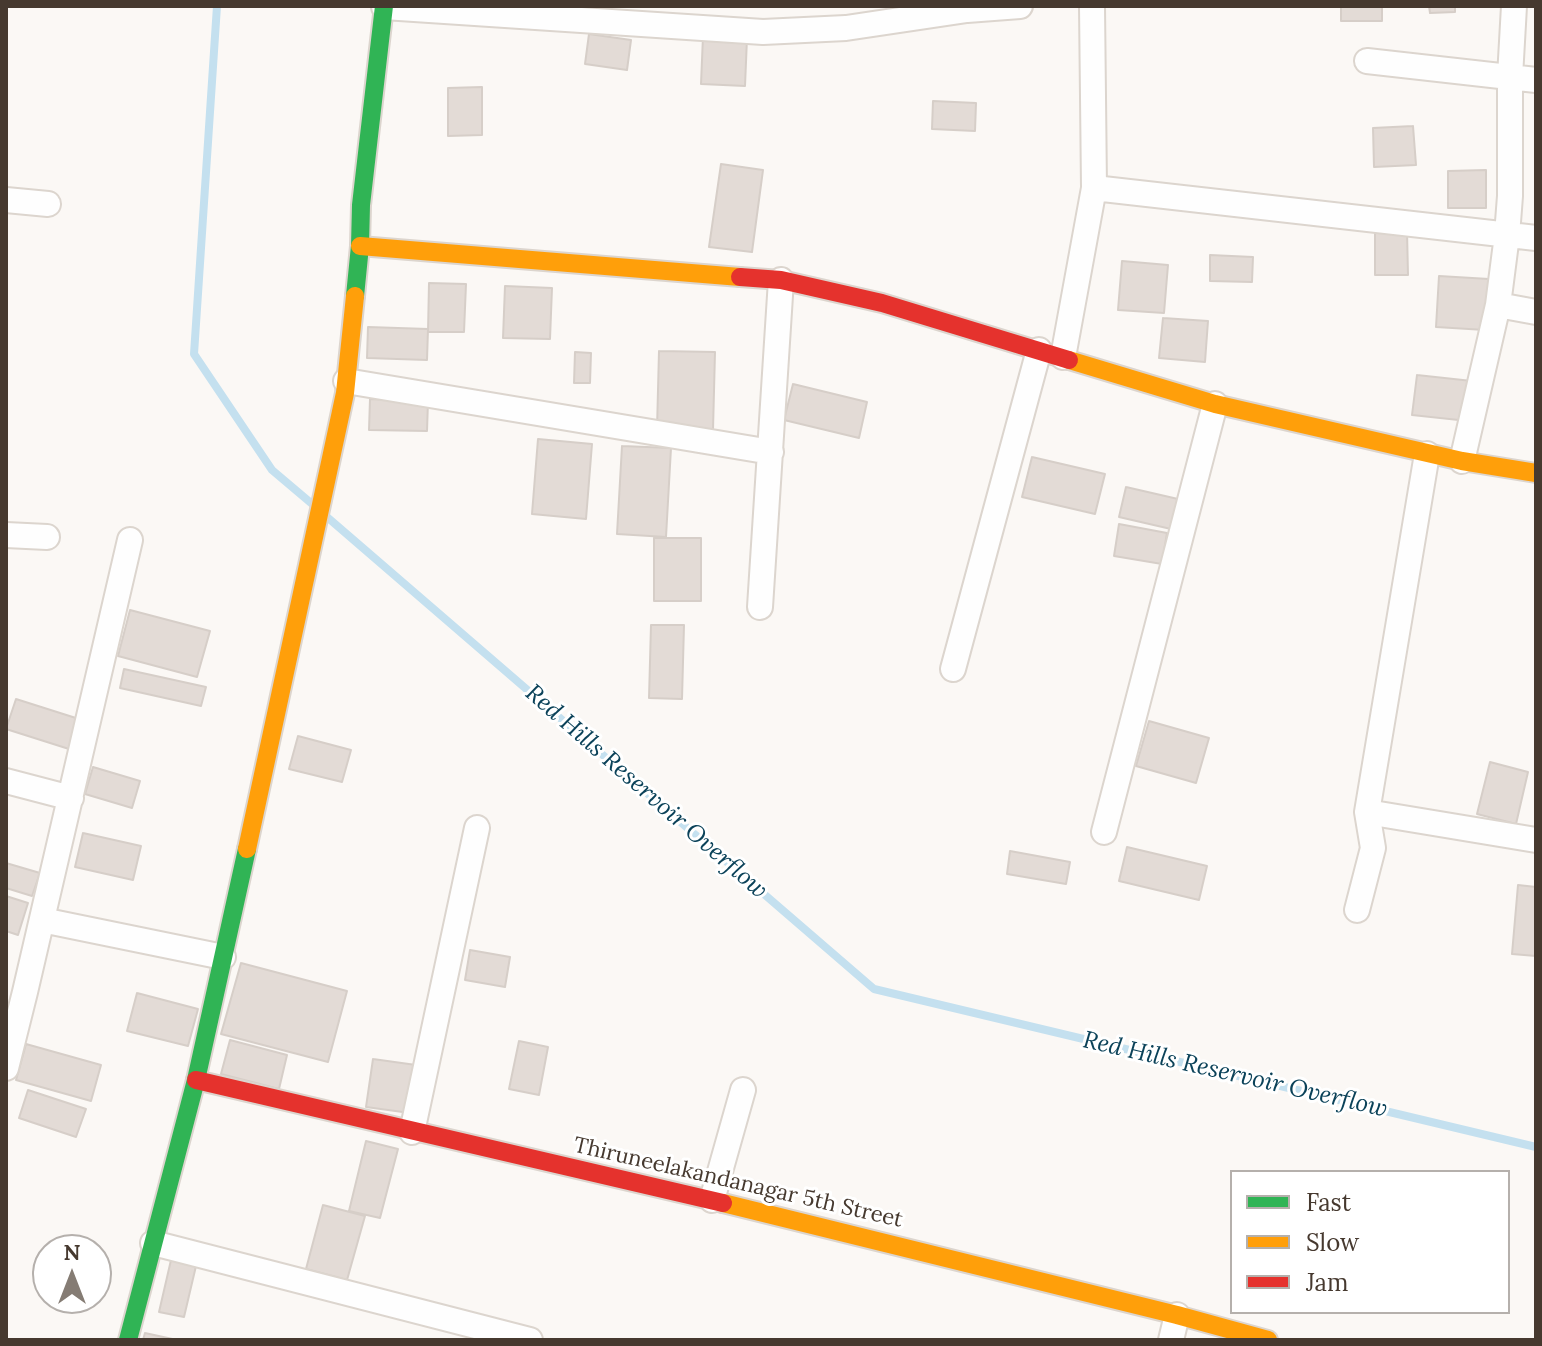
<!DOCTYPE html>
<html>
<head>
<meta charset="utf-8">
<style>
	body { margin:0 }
	#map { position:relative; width:1542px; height:1346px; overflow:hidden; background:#fbf8f5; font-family:Lora,serif }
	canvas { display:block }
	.frame { position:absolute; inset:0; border:8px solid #46392f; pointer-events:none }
	.legend { position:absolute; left:1230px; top:1170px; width:280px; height:144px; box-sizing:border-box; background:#fff; border:2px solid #b5b0ac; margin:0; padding:10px 14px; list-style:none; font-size:24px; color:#46392f }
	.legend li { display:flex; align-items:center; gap:16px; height:40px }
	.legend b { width:40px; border:2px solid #b5b0ac }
	.north { position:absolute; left:32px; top:1234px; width:80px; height:80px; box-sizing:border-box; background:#fff; border:2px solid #b5b0ac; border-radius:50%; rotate:0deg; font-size:22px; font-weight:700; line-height:32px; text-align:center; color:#46392f }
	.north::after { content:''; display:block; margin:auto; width:28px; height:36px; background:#857c74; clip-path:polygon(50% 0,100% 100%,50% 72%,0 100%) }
</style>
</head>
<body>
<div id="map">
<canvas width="1542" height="1346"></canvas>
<div class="frame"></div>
<ul class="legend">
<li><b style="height:10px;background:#30b455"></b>Fast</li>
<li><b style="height:10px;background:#ff9f0a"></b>Slow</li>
<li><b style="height:10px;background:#e5322d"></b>Jam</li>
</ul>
<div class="north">N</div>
</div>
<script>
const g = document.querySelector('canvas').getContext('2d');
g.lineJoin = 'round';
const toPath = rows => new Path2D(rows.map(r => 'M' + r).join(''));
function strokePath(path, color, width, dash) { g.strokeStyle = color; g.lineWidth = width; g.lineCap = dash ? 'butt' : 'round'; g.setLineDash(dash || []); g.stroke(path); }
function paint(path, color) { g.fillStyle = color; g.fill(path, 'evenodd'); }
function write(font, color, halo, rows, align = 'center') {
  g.font = font + ' Lora,serif'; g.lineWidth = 6; g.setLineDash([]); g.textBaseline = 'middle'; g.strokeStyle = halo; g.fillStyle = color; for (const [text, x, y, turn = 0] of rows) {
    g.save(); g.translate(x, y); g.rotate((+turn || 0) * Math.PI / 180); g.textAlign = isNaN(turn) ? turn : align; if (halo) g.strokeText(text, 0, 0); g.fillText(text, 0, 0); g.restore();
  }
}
strokePath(toPath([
	[217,6,194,354,272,470,311,503],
	[327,517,874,989,1536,1147]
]), '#c4e0ef', 8);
const building = toPath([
	[1341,6,1382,6,1382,21,1341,21,1341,6],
	[1429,6,1455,6,1455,12,1430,13,1429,6],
	[589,34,631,40,627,70,585,64,589,34],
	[703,36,747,38,745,86,701,84,703,36],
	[482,87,482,135,448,136,448,88,482,87],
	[933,101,976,103,975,131,932,129,933,101],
	[1413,126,1416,165,1374,167,1373,128,1413,126],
	[721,164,763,170,752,252,709,247,721,164],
	[1486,170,1486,208,1448,208,1448,171,1486,170],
	[1375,231,1407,231,1408,275,1375,275,1375,231],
	[1210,255,1253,257,1252,282,1210,281,1210,255],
	[1122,261,1168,265,1164,313,1118,310,1122,261],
	[1439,276,1489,279,1485,330,1436,327,1439,276],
	[429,283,466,284,464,332,428,332,429,283],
	[505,286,552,288,550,339,503,338,505,286],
	[1163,318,1208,321,1205,362,1159,358,1163,318],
	[368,327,428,329,427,360,367,358,368,327],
	[659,351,715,352,713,430,657,429,659,351],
	[575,352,591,353,590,383,574,383,575,352],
	[1417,375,1472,381,1468,421,1412,415,1417,375],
	[793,384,867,402,859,438,784,420,793,384],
	[370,399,428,401,427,431,369,430,370,399],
	[538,439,592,444,586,519,532,514,538,439],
	[622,446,671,448,666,537,617,534,622,446],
	[1032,457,1105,474,1095,514,1022,497,1032,457],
	[1126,487,1178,499,1171,529,1119,517,1126,487],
	[1119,524,1167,533,1162,564,1114,556,1119,524],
	[654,538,701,538,701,601,654,601,654,538],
	[130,610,210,631,197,677,118,656,130,610],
	[651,625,684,625,682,699,649,698,651,625],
	[124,669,206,687,201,706,120,688,124,669],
	[16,699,79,719,69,749,6,729,16,699],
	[1149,721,1209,738,1196,783,1136,766,1149,721],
	[298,736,351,750,342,782,289,769,298,736],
	[1490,762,1528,772,1516,824,1477,814,1490,762],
	[93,767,140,781,132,808,85,794,93,767],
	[83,833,141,846,133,880,75,867,83,833],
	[1127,847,1207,866,1199,900,1119,881,1127,847],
	[1010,851,1070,862,1066,884,1007,874,1010,851],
	[6,863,40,873,32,896,6,888,6,863],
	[1518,885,1536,887,1536,956,1512,954,1518,885],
	[6,896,28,903,18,935,6,931,6,896],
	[470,950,510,957,505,987,465,980,470,950],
	[241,963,347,991,328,1062,221,1034,241,963],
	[137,993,198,1009,188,1046,127,1031,137,993],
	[230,1040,287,1055,279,1089,221,1074,230,1040],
	[519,1041,548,1047,539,1095,509,1089,519,1041],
	[26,1044,101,1065,91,1101,16,1080,26,1044],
	[373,1059,416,1065,410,1113,366,1107,373,1059],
	[28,1090,86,1109,76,1137,19,1118,28,1090],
	[366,1141,398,1149,380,1218,349,1211,366,1141],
	[323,1205,365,1216,347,1280,306,1269,323,1205],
	[171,1260,196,1266,184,1317,159,1312,171,1260],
	[145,1333,177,1340,143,1340,145,1333]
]);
paint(building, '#e3dbd6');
strokePath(building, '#d6cec8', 2);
const street = toPath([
	[384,7,763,32,846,28,967,10,1020,6],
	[1367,61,1536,80],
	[1094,188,1536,238],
	[6,200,48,204],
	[1498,305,1536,312],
	[1063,357,1094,188,1092,6],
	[346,381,771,452],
	[1462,461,1498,305,1507,235,1510,196,1510,77,1514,6],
	[6,535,47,537],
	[760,607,781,280],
	[953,669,1039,350],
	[6,781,71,798],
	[1367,812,1536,840],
	[1104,832,1215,404],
	[1357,910,1373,848,1367,812,1427,454],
	[42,920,223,957],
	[6,1068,25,992,130,540],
	[412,1132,477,828],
	[712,1200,743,1090],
	[153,1243,530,1340],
	[1171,1340,1177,1315]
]);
const fast = toPath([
	[355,296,360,246,361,205,384,6],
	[128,1340,196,1080,247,849]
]);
const slow = toPath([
	[360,246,740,277],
	[1069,360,1215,404,1462,461,1536,473],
	[247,849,345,393,355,296],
	[723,1203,1177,1315,1268,1340]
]);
const jam = toPath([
	[740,277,781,280,882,303,1069,360],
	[196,1080,723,1203]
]);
strokePath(street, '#dcd5ce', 28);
strokePath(fast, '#dcd5ce', 22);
strokePath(slow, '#dcd5ce', 22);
strokePath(jam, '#dcd5ce', 22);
strokePath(street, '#fefefe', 24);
strokePath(fast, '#30b455', 18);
strokePath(slow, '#ff9f0a', 18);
strokePath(jam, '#e5322d', 18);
write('22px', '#46392f', '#fff', [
	["Thiruneelakandanagar 5th Street",738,1183,13]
]);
write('italic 24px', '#0b4259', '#fff', [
	["Red Hills Reservoir Overflow",646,792,41],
	["Red Hills Reservoir Overflow",1235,1075,13]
]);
</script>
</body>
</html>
